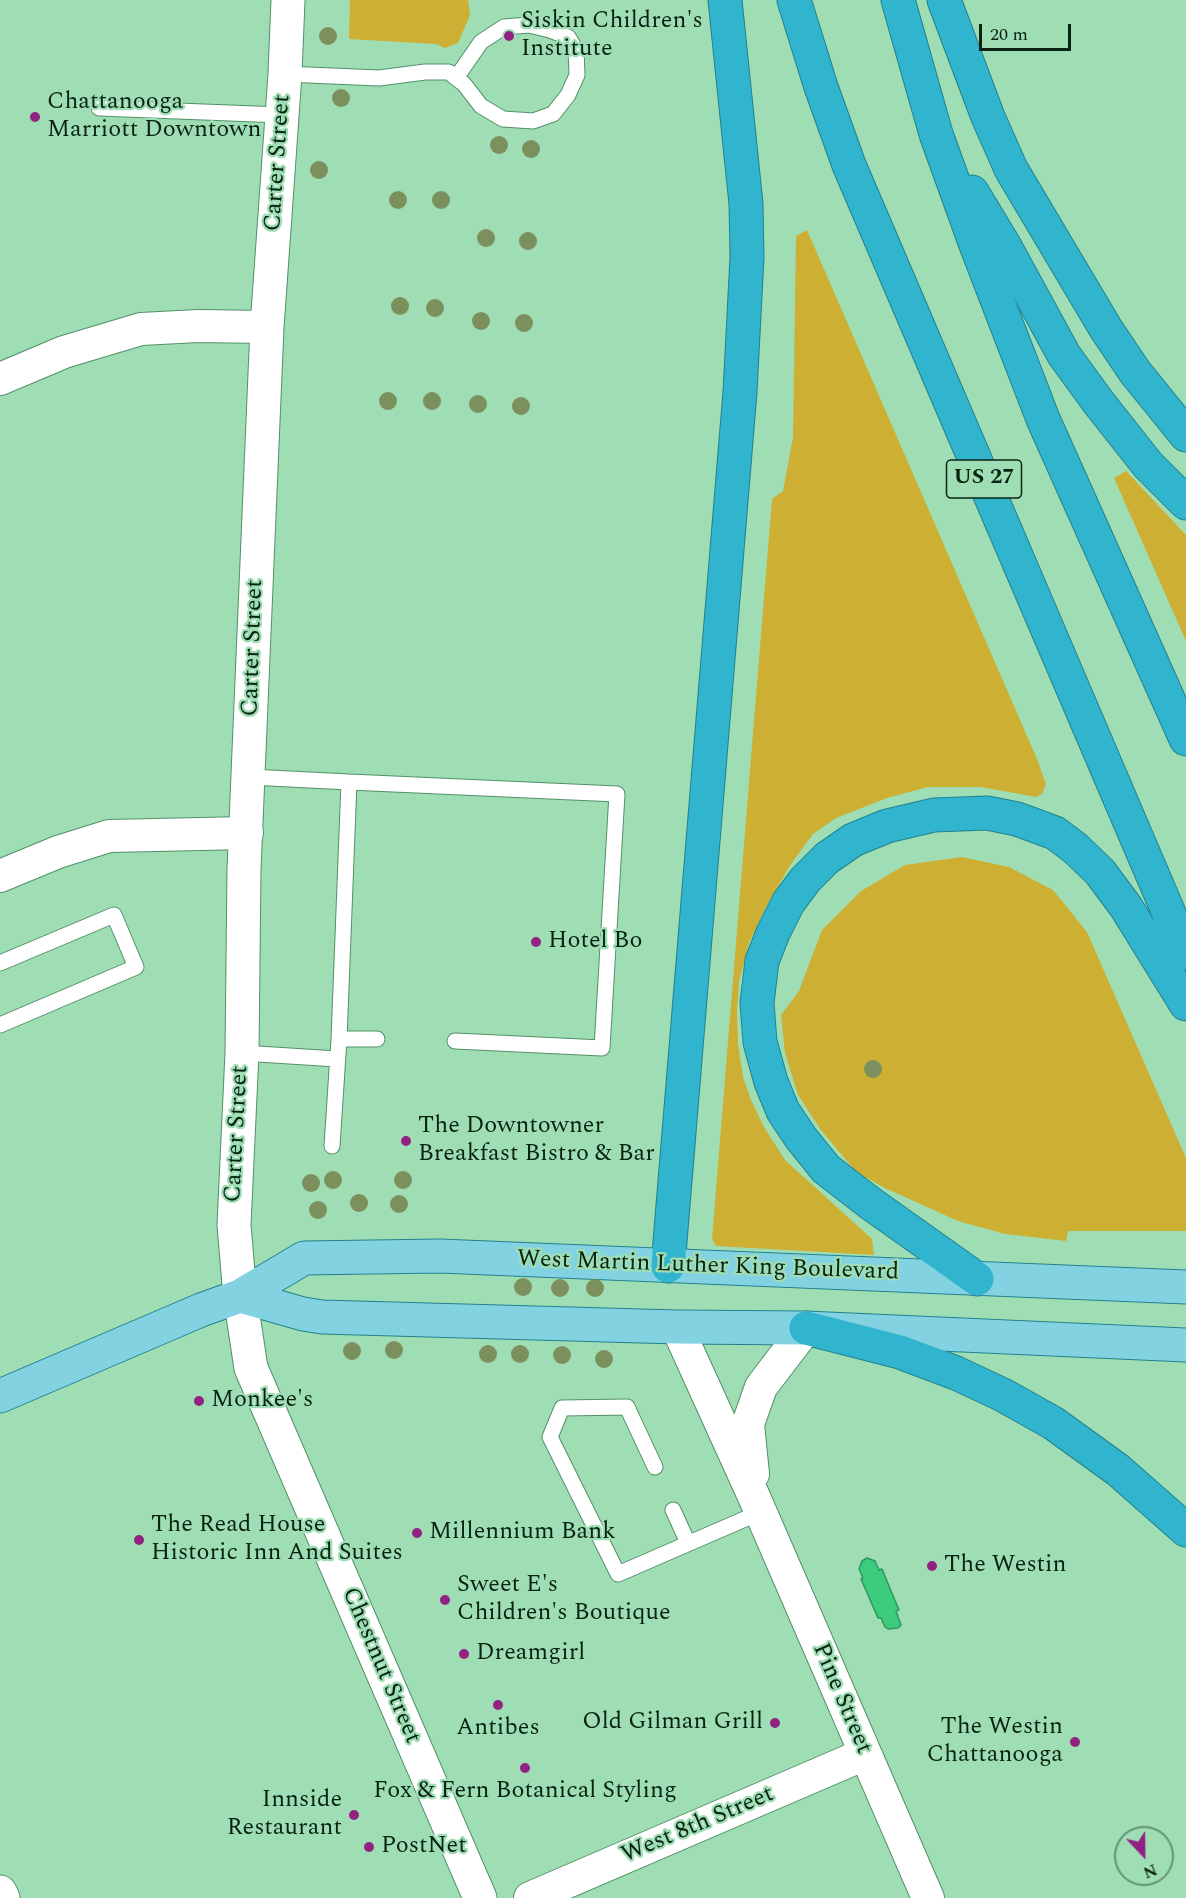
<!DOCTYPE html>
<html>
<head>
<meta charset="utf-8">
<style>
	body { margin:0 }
	#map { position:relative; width:1186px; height:1898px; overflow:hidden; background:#9fdeb4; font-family:Spectral,serif }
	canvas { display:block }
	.north { position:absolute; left:1114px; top:1826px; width:60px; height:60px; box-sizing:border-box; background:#9fdeb4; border:2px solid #639374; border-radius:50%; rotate:158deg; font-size:16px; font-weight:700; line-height:24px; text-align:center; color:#092313 }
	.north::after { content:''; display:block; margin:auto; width:21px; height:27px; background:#922282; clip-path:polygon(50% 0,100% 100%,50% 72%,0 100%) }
	.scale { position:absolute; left:979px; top:24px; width:92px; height:27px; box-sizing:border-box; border:3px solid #092313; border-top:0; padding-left:8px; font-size:18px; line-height:21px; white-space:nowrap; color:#092313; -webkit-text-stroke:4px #9fdeb4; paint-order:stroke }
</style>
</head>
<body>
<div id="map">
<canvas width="1186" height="1898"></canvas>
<div class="north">N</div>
<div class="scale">20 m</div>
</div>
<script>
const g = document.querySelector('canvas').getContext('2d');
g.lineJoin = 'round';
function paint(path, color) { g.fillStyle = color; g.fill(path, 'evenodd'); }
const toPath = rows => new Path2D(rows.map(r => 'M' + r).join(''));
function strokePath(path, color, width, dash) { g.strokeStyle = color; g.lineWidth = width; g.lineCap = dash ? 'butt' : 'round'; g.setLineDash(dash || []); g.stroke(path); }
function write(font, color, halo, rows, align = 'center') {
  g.font = font + ' Spectral,serif'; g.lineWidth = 4.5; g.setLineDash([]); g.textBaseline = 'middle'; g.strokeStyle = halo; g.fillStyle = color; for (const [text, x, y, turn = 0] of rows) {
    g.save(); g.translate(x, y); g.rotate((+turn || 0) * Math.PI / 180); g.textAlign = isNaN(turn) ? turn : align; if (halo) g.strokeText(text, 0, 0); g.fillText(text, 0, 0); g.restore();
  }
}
paint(toPath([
	[350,0,468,0,470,15,458,43,445,48,436,44,349,39],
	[807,230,1037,759,1046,784,1042,794,1036,797,981,787,928,787,887,798,836,818,813,834,791,864,768,903,749,943,739,982,737,1012,738,1044,743,1077,751,1100,764,1127,785,1160,872,1239,874,1255,716,1246,712,1239,772,499,783,491,793,437,796,236],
	[1126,471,1186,535,1186,641,1114,478],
	[962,857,1009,867,1053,890,1087,932,1186,1158,1186,1231,1068,1231,1066,1241,1005,1234,958,1221,885,1188,856,1172,821,1130,798,1095,785,1053,781,1015,799,991,822,930,861,891,905,865]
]), '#cdaf34');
const water = toPath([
	[867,1558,875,1561,879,1570,882,1569,899,1610,896,1611,901,1625,898,1628,888,1629,885,1627,881,1618,878,1618,861,1579,863,1578,859,1569,862,1561,867,1558]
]);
paint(water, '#3dcb7d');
strokePath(water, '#2d995d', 1.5);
const lane = toPath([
	[285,74,379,78,425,72,449,72,456,78,464,84,481,106,503,119,533,121,553,114,568,95,577,75,576,50,568,37,550,30,529,25,504,27,481,42,456,78],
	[99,108,282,115],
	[250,777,349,782,339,1039,332,1146],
	[349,782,617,794,602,1048,455,1041],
	[0,963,114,915,136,967,0,1025],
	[339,1039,377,1039],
	[242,1053,337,1059],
	[655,1467,627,1407,562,1408,550,1437,618,1574,761,1512],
	[673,1510,688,1543]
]);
const street = toPath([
	[0,379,64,352,141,329,198,326,267,327],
	[0,876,58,852,109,836,247,833],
	[677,1327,755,1499,928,1898],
	[753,1474,748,1424,761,1387,806,1328],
	[530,1898,865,1754]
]);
const secondary = toPath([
	[288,0,285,74,267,327,244,869,242,1053,234,1225,240,1296,251,1368,480,1898],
	[0,1892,3,1898]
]);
const primary = toPath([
	[240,1296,303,1314,322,1317,677,1327,806,1328,1186,1345],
	[0,1396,201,1310,240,1296,304,1258,440,1256,1186,1287]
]);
const highway = toPath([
	[794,0,821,87,849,165,1186,953],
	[898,0,936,134,976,245,1043,419,1186,739],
	[944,0,988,117,1011,169,1106,329,1135,372,1186,435],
	[972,192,1004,245,1064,355,1099,403,1148,465,1186,503],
	[668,1266,740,392,747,257,746,204,725,0],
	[977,1279,870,1203,826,1169,801,1138,783,1111,771,1082,760,1042,757,1003,762,961,773,933,788,903,805,880,827,858,853,840,887,826,934,815,987,813,1017,819,1055,833,1075,848,1100,872,1126,907,1186,1004],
	[806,1328,900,1352,956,1373,1003,1395,1053,1423,1118,1470,1186,1530]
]);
strokePath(lane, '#539069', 17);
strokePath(street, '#539069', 34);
strokePath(secondary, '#539069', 35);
strokePath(primary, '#23818d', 35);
strokePath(highway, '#23818d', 35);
strokePath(lane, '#fff', 15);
strokePath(street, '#fff', 32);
strokePath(secondary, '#fff', 33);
strokePath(primary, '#83d2e2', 33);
strokePath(highway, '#31b4ce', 33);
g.fillStyle = '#7c905d';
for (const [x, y] of [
	[328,36],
	[341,98],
	[499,145],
	[531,149],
	[319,170],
	[398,200],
	[441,200],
	[486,238],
	[528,241],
	[400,306],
	[435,308],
	[481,321],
	[524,323],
	[388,401],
	[432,401],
	[478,404],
	[521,406],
	[873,1069],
	[333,1180],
	[403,1180],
	[311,1183],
	[359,1203],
	[399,1204],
	[318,1210],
	[523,1287],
	[560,1288],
	[595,1288],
	[394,1350],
	[352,1351],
	[488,1354],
	[520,1354],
	[562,1355],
	[604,1359]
]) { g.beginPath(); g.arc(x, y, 9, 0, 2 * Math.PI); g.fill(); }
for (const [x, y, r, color] of [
	[509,36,6,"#922282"],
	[35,117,6,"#922282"],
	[536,942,6,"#922282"],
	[406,1141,6,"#922282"],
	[199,1401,6,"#922282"],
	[417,1533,6,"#922282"],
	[139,1540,6,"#922282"],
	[932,1566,6,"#922282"],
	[445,1600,6,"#922282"],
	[464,1654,6,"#922282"],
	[498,1705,6,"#922282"],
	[775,1723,6,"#922282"],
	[1075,1742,6,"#922282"],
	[525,1768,6,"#922282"],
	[354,1815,6,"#922282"],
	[369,1847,6,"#922282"]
]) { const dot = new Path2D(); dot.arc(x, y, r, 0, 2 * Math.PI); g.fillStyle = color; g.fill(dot); strokePath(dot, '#9fdeb4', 2); }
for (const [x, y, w] of [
	[984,479,75]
]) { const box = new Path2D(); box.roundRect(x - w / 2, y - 19, w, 38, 4.5); g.fillStyle = '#9fdeb4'; g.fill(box); strokePath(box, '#092313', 1.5); }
write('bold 22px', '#092313', null, [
	["US 27",984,479]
]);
write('24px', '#092313', '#9fdeb4', [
	["Siskin Children's",521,22],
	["Institute",521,50],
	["Chattanooga",47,103],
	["Marriott Downtown",47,131],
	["Hotel Bo",548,942],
	["The Downtowner",418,1127],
	["Breakfast Bistro & Bar",418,1155],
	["Monkee's",211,1401],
	["The Read House",151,1526],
	["Historic Inn And Suites",151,1554],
	["Millennium Bank",429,1533],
	["The Westin",944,1566],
	["Sweet E's",457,1586],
	["Children's Boutique",457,1614],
	["Dreamgirl",476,1654],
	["Old Gilman Grill",763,1723,"right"],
	["The Westin",1063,1728,"right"],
	["Chattanooga",1063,1756,"right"],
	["Antibes",498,1729,"center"],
	["Fox & Fern Botanical Styling",525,1792,"center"],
	["Innside",342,1801,"right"],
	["Restaurant",342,1829,"right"],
	["PostNet",381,1847]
], 'left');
write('24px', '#092313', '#9fdeb4', [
	["Carter Street",279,163,-86],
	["Carter Street",254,648,-88],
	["Carter Street",238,1134,-87],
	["West Martin Luther King Boulevard",708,1267,2],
	["Chestnut Street",380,1666,67],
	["Pine Street",841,1699,67],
	["West 8th Street",698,1826,-23]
]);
</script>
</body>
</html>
